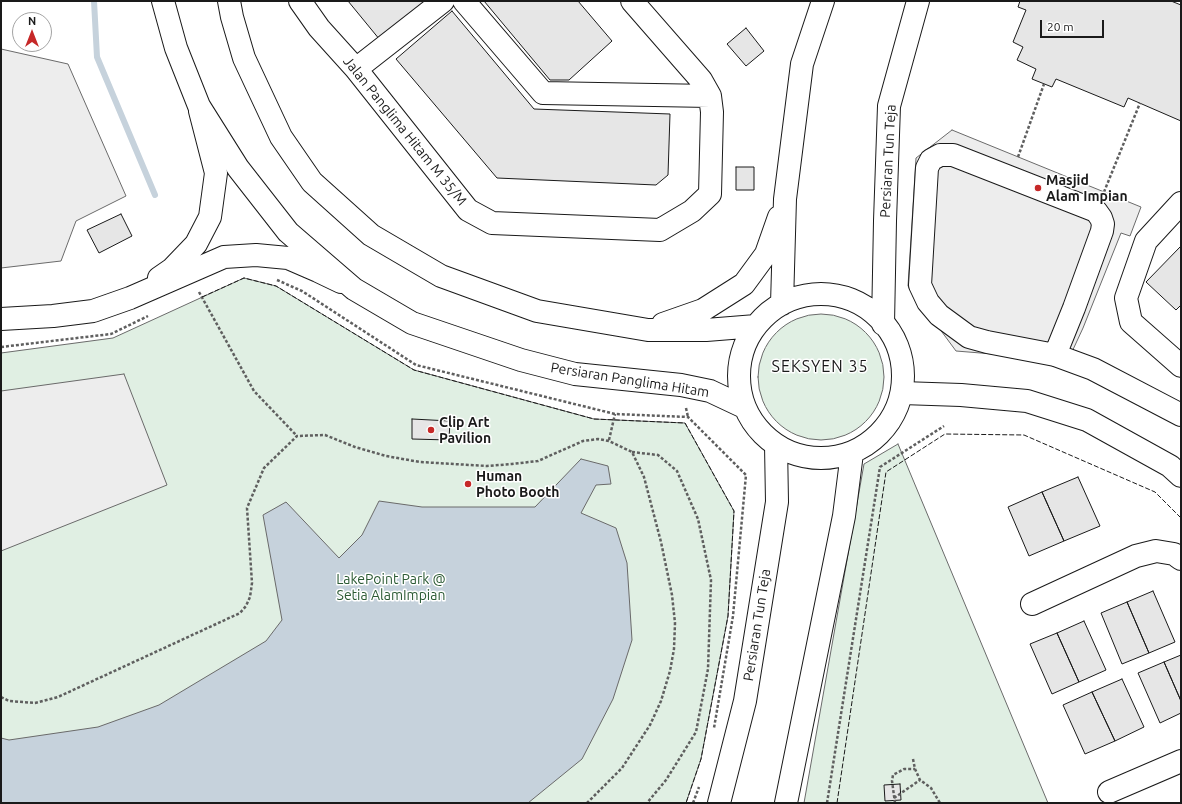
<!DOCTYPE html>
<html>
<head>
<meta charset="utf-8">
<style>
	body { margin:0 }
	#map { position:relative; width:1182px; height:804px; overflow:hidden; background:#fff; font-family:Ubuntu,sans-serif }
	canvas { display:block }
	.frame { position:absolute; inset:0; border:2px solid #1a1a1a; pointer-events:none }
	.north { position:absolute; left:12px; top:12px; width:40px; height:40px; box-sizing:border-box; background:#fff; border:1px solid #a3a3a3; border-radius:50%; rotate:0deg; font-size:11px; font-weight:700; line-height:16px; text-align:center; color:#1a1a1a }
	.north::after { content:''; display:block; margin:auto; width:14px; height:18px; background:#c62828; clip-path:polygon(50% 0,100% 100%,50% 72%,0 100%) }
	.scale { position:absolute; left:1040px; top:20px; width:64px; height:18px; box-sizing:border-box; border:2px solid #1a1a1a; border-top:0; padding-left:5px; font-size:12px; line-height:14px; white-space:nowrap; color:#1a1a1a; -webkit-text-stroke:3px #fff; paint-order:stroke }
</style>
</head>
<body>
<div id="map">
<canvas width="1182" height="804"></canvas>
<div class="frame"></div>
<div class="north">N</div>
<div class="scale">20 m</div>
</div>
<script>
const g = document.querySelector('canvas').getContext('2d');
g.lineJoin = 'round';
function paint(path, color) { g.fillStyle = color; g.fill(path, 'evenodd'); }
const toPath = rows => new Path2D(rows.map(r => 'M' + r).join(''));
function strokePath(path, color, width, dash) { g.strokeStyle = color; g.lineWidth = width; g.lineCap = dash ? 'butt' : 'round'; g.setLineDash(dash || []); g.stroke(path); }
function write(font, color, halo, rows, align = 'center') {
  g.font = font + ' Ubuntu,sans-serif'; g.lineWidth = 3; g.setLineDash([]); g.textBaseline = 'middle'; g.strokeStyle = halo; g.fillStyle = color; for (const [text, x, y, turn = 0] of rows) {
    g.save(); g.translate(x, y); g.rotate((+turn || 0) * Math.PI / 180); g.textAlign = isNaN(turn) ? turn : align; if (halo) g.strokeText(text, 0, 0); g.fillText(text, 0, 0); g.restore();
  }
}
const green = toPath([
	[244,278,276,286,414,370,594,419,685,423,734,511,728,616,701,759,686,803,1,803,1,353,113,338,244,278],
	'758 377a63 63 0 1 1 126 0a63 63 0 1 1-126 0Z',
	[898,444,1048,803,804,803,864,464,898,444]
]);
paint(green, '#e0efe3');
strokePath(green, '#6a6a6a', 1);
const parking = toPath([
	[1,49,68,64,126,196,76,221,61,261,1,268,1,49],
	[952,130,1141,207,1130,236,1121,233,1083,328,1064,369,1042,358,956,351,908,286,916,158,952,130],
	[124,374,167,485,1,551,1,391,124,374]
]);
paint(parking, '#ededed');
strokePath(parking, '#6a6a6a', 1);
const water = toPath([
	[581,459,608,466,611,484,596,485,581,513,616,528,627,563,632,640,613,699,582,759,528,803,1,803,1,738,9,740,98,727,159,705,266,641,282,620,263,515,286,502,339,558,362,535,379,501,422,507,535,507,581,459]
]);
paint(water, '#c6d2dc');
strokePath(water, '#6a6a6a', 1);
strokePath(toPath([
	[94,1,97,57,155,195]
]), '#c6d2dc', 6);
const building = toPath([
	[348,1,428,1,380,40,348,1],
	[484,1,578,1,612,41,569,80,550,80,484,1],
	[1020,1,1171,1,1181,5,1181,121,1128,98,1124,107,1056,79,1052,87,1032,79,1036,69,1017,60,1023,47,1013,42,1026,10,1018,7,1020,1],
	[452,11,534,109,670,114,668,175,656,185,497,178,396,59,452,11],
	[746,28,764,51,746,66,727,44,746,28],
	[736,167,754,167,754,190,736,190,736,167],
	[121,214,132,236,99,253,87,230,121,214],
	[1181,246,1181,305,1176,310,1146,282,1181,246],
	[412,419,450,421,449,440,412,439,412,419],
	[1078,477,1100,526,1064,541,1042,492,1078,477],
	[1042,492,1064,541,1029,556,1008,507,1042,492],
	[1153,591,1175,642,1149,653,1127,602,1153,591],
	[1127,602,1149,653,1122,664,1101,613,1127,602],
	[1084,621,1106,670,1079,682,1057,633,1084,621],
	[1057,633,1079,682,1052,694,1030,644,1057,633],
	[1181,655,1181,701,1164,662,1181,655],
	[1164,662,1181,701,1181,713,1160,723,1138,673,1164,662],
	[1122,679,1144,727,1115,741,1092,692,1122,679],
	[1092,692,1115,741,1085,754,1063,705,1092,692],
	[900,784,901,800,885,801,884,785,900,784]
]);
paint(building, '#e6e6e6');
strokePath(building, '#1a1a1a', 1);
const minor = toPath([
	[300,1,319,28,356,69,468,210,492,223,660,230,692,211,710,194,712,112,710,96,701,80,632,1],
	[464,1,543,93,710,96],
	[356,69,443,1],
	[1181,203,1146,241,1126,298,1131,322,1181,366],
	[159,278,172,269,196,244,210,217,216,173,200,111],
	[1,319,53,316,93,311,130,298,224,257,256,255,288,258,318,271,341,282],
	[1055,355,1074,308,1102,231,1103,224,1101,218,1096,211,953,155,940,155,931,160,927,168,920,285,928,302,939,315,969,337,987,342,1055,355,1093,369,1181,415],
	[902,393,961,395,1027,401,1087,420,1170,466,1181,476],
	[1032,604,1136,556,1156,551,1174,554,1181,559],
	[1109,792,1181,761]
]);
const major = toPath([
	[163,1,176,48,199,106,238,168,288,232,354,289,412,323,521,360,575,374,681,385,710,391,744,407],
	[229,1,232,17,244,58,281,137,312,182,371,235,441,276,537,311,648,330,706,330,756,326],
	'739 376a82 82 0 1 1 164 0a82 82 0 1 1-164 0Z',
	[782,304,785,199,802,64,823,1],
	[663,324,703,310,744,284,766,254,779,217],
	[883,324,885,221,889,106,918,1],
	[719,803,745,701,777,502,776,445],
	[786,803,844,516,852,453]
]);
strokePath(minor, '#1a1a1a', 24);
strokePath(major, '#1a1a1a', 24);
strokePath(toPath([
	[1018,157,1044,84],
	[1104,192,1140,103],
	[277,280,302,291,416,365,615,414,688,417,746,475,733,616,714,728],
	[199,292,254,391,297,436],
	[1,347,111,334,148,316],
	[686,408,688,417],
	[609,440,615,414],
	[632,452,658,455,677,471,698,519,711,580,708,669,696,732,666,780,647,803],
	[1,697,9,701,35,703,58,697,240,613,246,606,250,597,252,583,247,508,264,468,297,436,325,435,355,447,386,456,420,462,487,466,512,464,538,461,583,441,598,439,609,441,632,452,644,477,661,542,672,595,675,623,674,649,670,671,661,701,650,725,622,768,587,803],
	[913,759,915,769,920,780,931,788,940,803],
	[894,798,920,780],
	[693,803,699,787],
	[827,803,880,467,944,426],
	[895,803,892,781,893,775,904,769,915,769]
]), '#5f5f5f', 2.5, [3, 2]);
strokePath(minor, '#fff', 22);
strokePath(major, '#fff', 22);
strokePath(toPath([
	[202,297,244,278,276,286,414,370,594,419,685,423,734,511,728,616,701,759,686,803],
	[837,803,886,472,945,434,1024,435,1155,492,1181,518]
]), '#1a1a1a', 1, [5, 2]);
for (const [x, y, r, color] of [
	[1038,188,4,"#c62828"],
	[431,430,4,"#c62828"],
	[468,484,4,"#c62828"]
]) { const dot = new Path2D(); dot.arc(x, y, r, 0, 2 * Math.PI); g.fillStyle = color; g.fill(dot); strokePath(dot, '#fff', 1.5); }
write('14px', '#1a1a1a', '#fff', [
	["Jalan Panglima Hitam M 35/M",405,131,51],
	["Persiaran Tun Teja",888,161,-87],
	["Persiaran Panglima Hitam",630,380,9],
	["Persiaran Tun Teja",757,625,-81]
]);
write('bold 14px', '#1a1a1a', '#fff', [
	["Masjid",1046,180],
	["Alam Impian",1046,196],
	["Clip Art",439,422],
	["Pavilion",439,438],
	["Human",476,476],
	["Photo Booth",476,492]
], 'left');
write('14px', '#2b5a34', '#fff', [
	["LakePoint Park @",391,579],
	["Setia AlamImpian",391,595]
]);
g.letterSpacing = '1px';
write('16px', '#1a1a1a', '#fff', [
	["SEKSYEN 35",820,367]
]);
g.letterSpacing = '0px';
</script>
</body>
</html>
